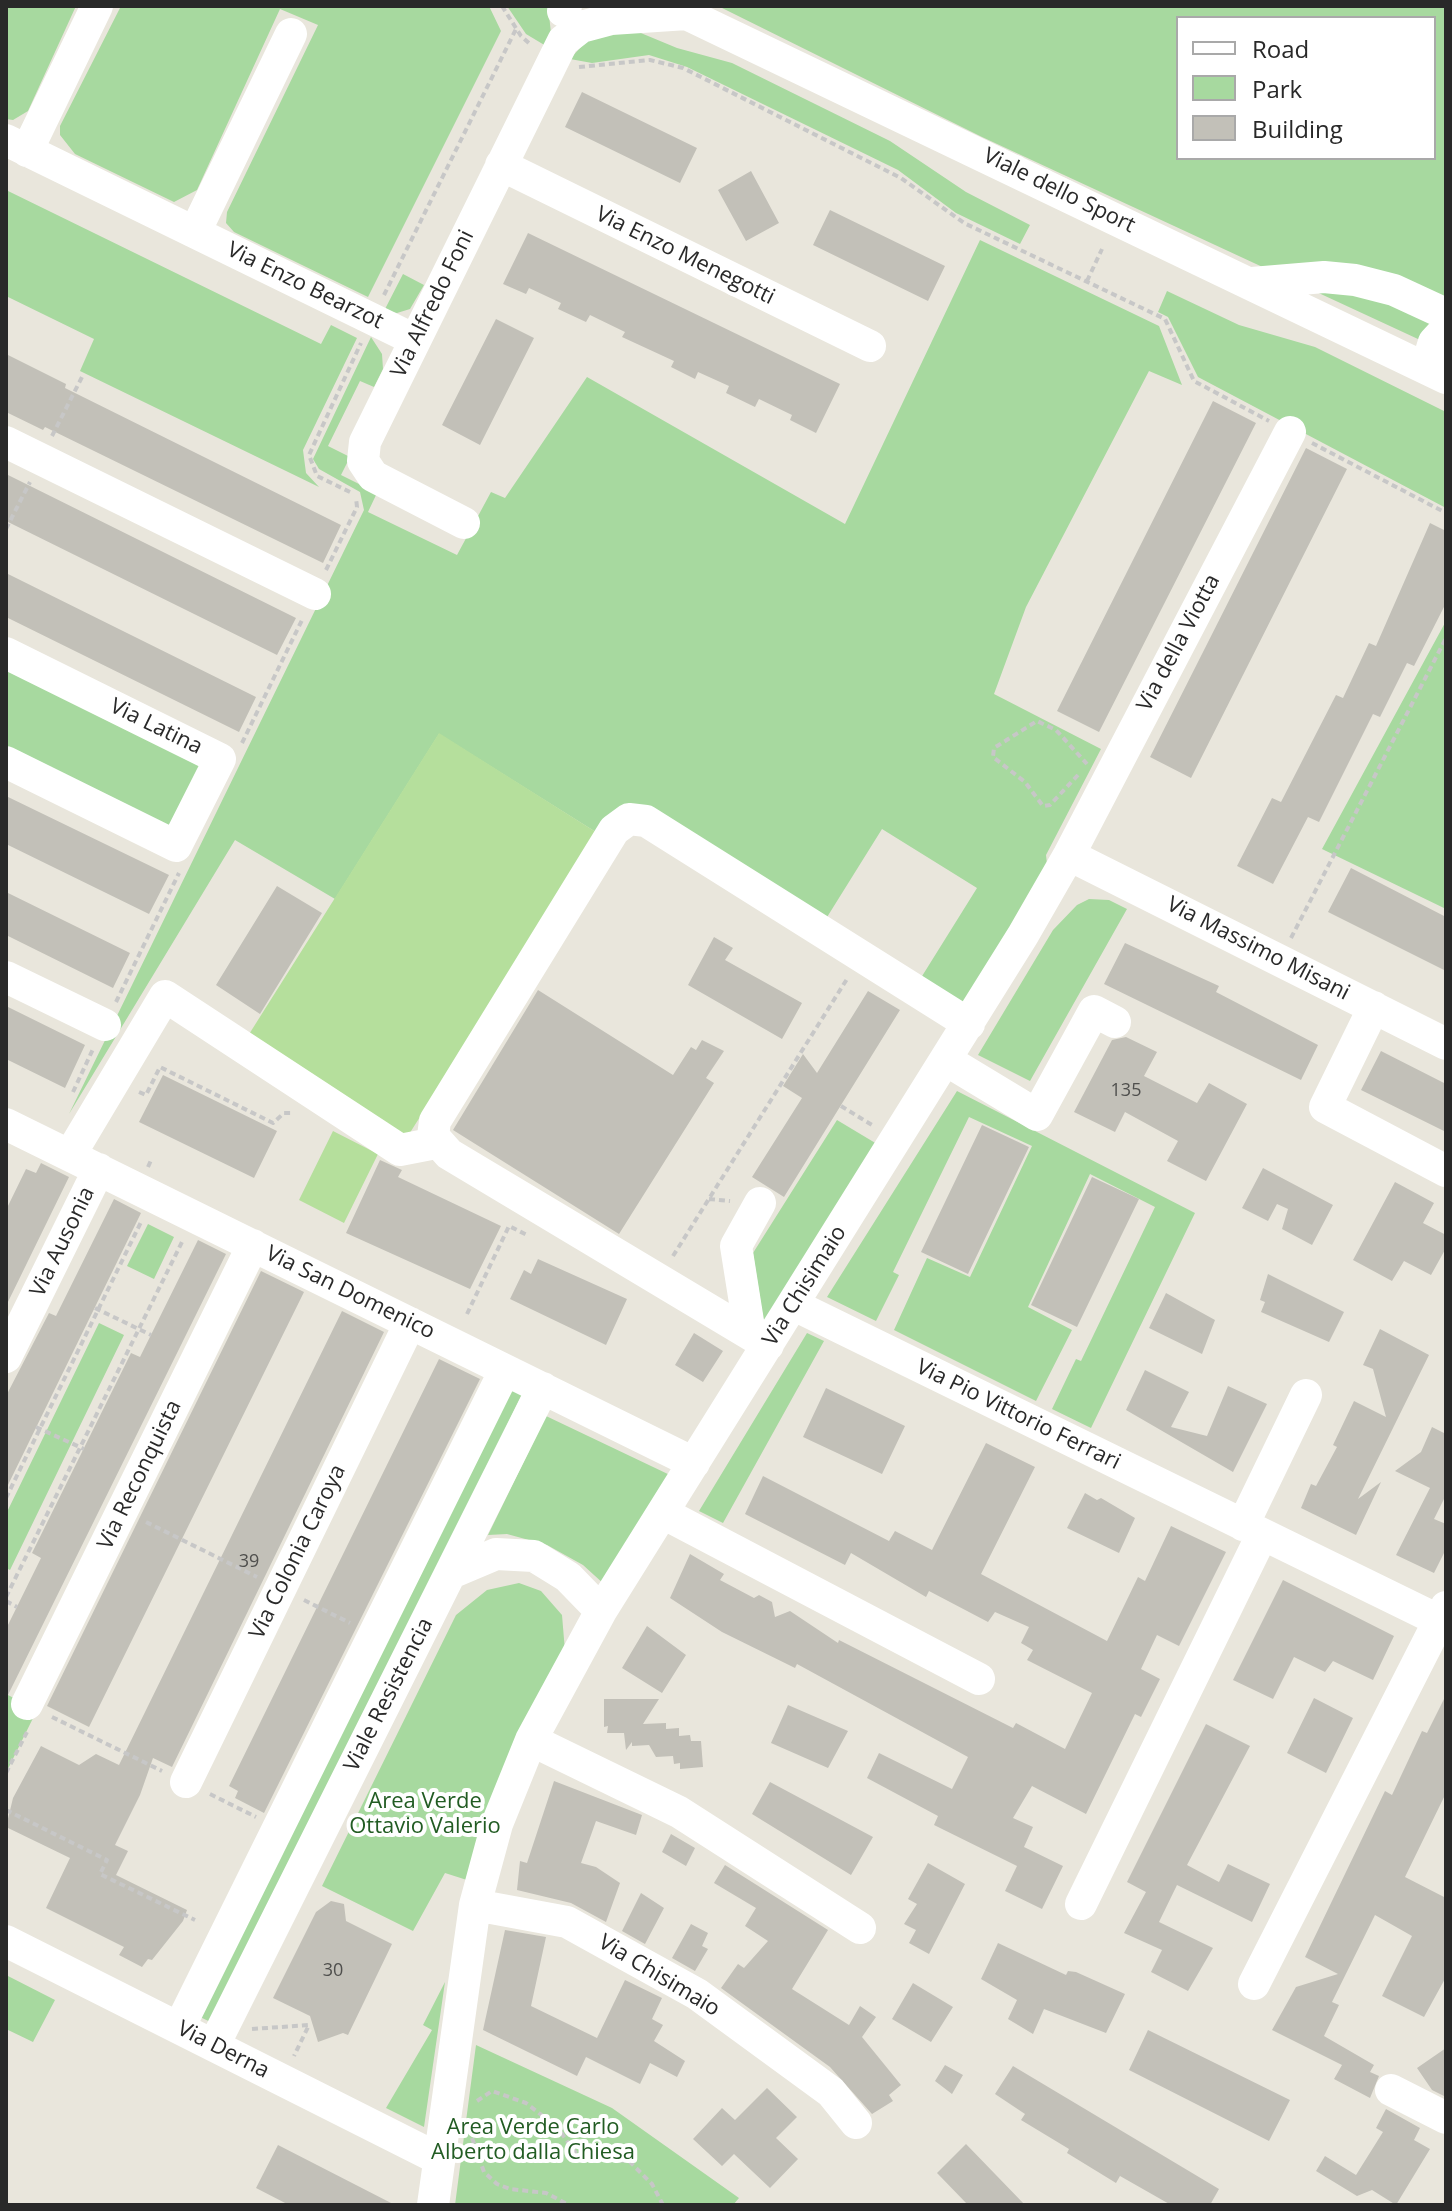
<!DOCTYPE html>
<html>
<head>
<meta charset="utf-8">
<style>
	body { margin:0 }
	#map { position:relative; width:1452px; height:2211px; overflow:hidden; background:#e9e6dc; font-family:"Open Sans",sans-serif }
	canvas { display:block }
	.frame { position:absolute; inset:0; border:8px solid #292929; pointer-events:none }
	.legend { position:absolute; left:1176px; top:16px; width:260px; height:144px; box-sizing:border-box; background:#fff; border:2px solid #a9a9a9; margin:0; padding:10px 14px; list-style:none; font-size:24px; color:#292929 }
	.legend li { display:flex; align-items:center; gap:16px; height:40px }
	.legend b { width:40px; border:2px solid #a9a9a9 }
</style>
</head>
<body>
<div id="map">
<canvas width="1452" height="2211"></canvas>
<div class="frame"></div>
<ul class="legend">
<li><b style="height:10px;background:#fff"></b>Road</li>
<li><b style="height:22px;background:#a7d99f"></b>Park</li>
<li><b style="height:22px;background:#c2c0b8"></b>Building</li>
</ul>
</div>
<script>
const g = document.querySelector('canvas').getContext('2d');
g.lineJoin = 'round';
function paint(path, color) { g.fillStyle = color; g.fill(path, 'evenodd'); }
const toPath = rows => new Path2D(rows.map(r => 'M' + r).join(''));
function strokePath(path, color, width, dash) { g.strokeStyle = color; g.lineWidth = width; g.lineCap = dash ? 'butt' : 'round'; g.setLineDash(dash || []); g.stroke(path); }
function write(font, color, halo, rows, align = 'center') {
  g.font = font + ' "Open Sans",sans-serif'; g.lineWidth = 8; g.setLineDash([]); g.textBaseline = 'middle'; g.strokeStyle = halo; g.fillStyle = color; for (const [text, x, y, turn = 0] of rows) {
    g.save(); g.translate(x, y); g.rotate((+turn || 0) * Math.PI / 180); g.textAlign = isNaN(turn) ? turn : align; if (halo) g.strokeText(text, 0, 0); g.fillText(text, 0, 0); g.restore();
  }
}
paint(toPath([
	[6,6,76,6,28,111,13,120,6,119],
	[121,6,489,6,501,31,368,297,234,232,226,223,227,212,318,25,280,9,197,190,174,202,75,154,60,135,60,126],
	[507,6,548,6,551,33,546,46,526,34],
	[718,6,1446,6,1446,352,982,137],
	[1178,18,1434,18,1434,158,1178,158],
	[636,31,677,48,732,63,890,141,966,192,1030,225,1020,244,956,213,898,170,687,67,649,55,592,63,570,59,589,38],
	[6,190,321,344,331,325,357,338,303,450,306,473,319,487,80,371,94,339,6,296],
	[980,240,1159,326,1182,385,1149,371,1026,607,994,694,1101,749,1046,855,1048,873,957,1017,914,989,977,888,882,829,819,930,637,816,599,834,439,734,335,899,235,840,69,1114,364,510,360,492,319,469,313,459,371,337,382,354,383,369,374,387,360,381,328,446,350,457,341,475,377,493,368,512,457,555,491,492,505,498,587,377,845,524],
	[403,274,424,285,410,309,397,313,384,311],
	[1167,291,1239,325,1315,347,1446,412,1446,508,1198,377,1168,317,1158,312],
	[1446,621,1446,909,1322,849],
	[6,667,204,765,171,832,6,750],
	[1089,899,1109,900,1127,909,1030,1081,978,1055,1053,930,1077,905],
	[957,1091,1195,1213,1091,1428,1052,1409,1076,1359,1081,1361,1155,1207,1090,1174,1028,1307,1072,1330,1036,1401,894,1330,927,1258,970,1277,1032,1146,969,1117,893,1272,899,1275,876,1321,827,1297],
	[837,1120,877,1144,764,1324,753,1253],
	[148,1224,174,1237,154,1279,127,1266],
	[99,1323,124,1335,10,1570,6,1568,6,1514],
	[807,1333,824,1341,723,1523,699,1511],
	[511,1389,523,1392,219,2026,200,2017],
	[546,1416,672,1476,605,1585,583,1565,547,1545,507,1534,488,1535],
	[519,1583,541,1591,562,1615,565,1651,470,1881,445,1873,413,1931,322,1886,456,1615,487,1590],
	[6,1694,37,1710,6,1773],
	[6,1975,55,2000,33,2042,6,2029],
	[445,1982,424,2127,386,2108,432,2030,423,2025],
	[476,2045,612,2108,739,2198,733,2205,455,2205]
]), '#a7d99f');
paint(toPath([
	[439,733,599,834,406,1139,246,1039],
	[333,1131,378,1154,344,1223,299,1200]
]), '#b5df9c');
paint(toPath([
	[582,92,697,148,680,183,565,127],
	[751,171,779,223,746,241,718,190],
	[830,210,945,266,928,301,813,245],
	[528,233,840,384,816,433,790,420,792,415,759,399,755,407,726,393,729,386,698,372,695,379,671,367,674,361,622,337,625,332,590,315,586,322,558,309,561,303,529,288,526,294,503,284],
	[496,319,534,338,480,445,442,425],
	[6,354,66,384,65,388,341,525,323,563,45,427,43,430,6,412],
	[1213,401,1256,423,1099,732,1057,711],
	[1306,448,1347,469,1191,778,1150,757],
	[6,474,296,618,277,655,6,521],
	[1430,523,1446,531,1446,603,1414,666,1407,663,1380,717,1373,714,1319,822,1308,817,1273,884,1237,866,1272,798,1281,802,1336,695,1343,698,1369,643,1376,646],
	[6,573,256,697,239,732,6,617],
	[6,796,169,875,149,914,6,844],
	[1351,868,1446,917,1446,971,1328,912],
	[277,886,322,913,260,1014,216,985],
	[6,892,130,953,113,988,6,935],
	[714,937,733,948,725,960,802,1003,782,1039,688,985],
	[1125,943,1219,986,1216,992,1318,1045,1301,1080,1104,984],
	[538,990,673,1075,691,1047,696,1050,702,1040,724,1051,706,1078,714,1083,619,1234,453,1130],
	[868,991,900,1010,784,1197,752,1177,802,1098,783,1086,803,1054,817,1073],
	[6,1006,85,1045,65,1088,6,1059],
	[1126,1037,1157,1052,1144,1076,1197,1103,1209,1083,1247,1104,1206,1181,1167,1161,1178,1141,1125,1112,1115,1132,1074,1112,1112,1040],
	[1381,1051,1446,1084,1446,1132,1361,1090],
	[163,1075,277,1131,254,1178,139,1122],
	[982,1125,1029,1147,968,1274,921,1252],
	[380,1160,402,1170,398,1177,501,1226,470,1289,346,1233],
	[41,1163,69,1177,6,1306,6,1210,26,1169,36,1173],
	[1263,1168,1333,1205,1312,1245,1282,1229,1288,1209,1277,1204,1268,1221,1242,1208],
	[1092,1177,1139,1199,1077,1327,1031,1305],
	[1395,1182,1434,1203,1423,1223,1446,1235,1446,1248,1431,1275,1404,1261,1392,1281,1353,1260],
	[114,1199,141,1213,6,1489,6,1396,49,1313,56,1316],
	[198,1240,226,1254,6,1699,6,1629,41,1558,32,1553,131,1353,140,1357],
	[538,1259,627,1299,606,1345,510,1299,524,1270,531,1274],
	[261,1271,304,1292,89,1727,47,1706],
	[1268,1274,1344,1312,1329,1342,1261,1312,1265,1302,1260,1300],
	[1166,1293,1215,1320,1202,1354,1149,1328],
	[342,1311,384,1332,172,1767,153,1758,140,1795,115,1845,128,1851,116,1875,187,1910,183,1921,152,1960,148,1959,142,1967,119,1955,124,1947,46,1908,70,1858,6,1827,13,1798,41,1746,79,1765,96,1754,119,1765],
	[1380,1329,1429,1355,1358,1499,1381,1482,1356,1535,1301,1508,1311,1484,1316,1486,1337,1447,1333,1445,1354,1401,1386,1417,1373,1369,1363,1365],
	[694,1333,723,1351,703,1382,675,1365],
	[439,1359,480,1379,264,1813,235,1798,238,1791,229,1786],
	[1145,1370,1189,1392,1171,1427,1207,1436,1228,1386,1267,1404,1233,1472,1126,1410],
	[826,1388,905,1426,882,1474,803,1437],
	[1432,1427,1446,1434,1446,1495,1434,1519,1446,1524,1446,1549,1434,1573,1396,1555,1430,1488,1395,1471,1421,1452],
	[986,1443,1035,1467,981,1574,1107,1641,1138,1577,1145,1581,1171,1526,1226,1552,1179,1646,1157,1635,1141,1669,1160,1679,1141,1717,1135,1714,1086,1814,1032,1786,1013,1818,1033,1827,1024,1847,1063,1866,1042,1909,1005,1891,1017,1866,934,1825,938,1816,867,1778,879,1753,952,1789,968,1757,797,1664,795,1668,722,1632,670,1598,690,1554,724,1574,720,1580,754,1598,759,1595,772,1602,775,1617,790,1611,838,1643,839,1640,1013,1728,1016,1723,1065,1749,1092,1693,1027,1660,1033,1650,1021,1643,1029,1627,995,1612,988,1622,929,1591,926,1597,851,1553,845,1565,745,1514,763,1476,889,1541,895,1531,932,1550],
	[1085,1493,1097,1500,1101,1498,1135,1518,1119,1553,1067,1528],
	[1283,1580,1394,1636,1373,1680,1333,1661,1325,1672,1294,1657,1273,1699,1233,1680],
	[647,1626,686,1655,662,1693,622,1668],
	[1446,1695,1446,1793,1405,1877,1446,1898,1446,1977,1424,2017,1382,1996,1412,1936,1375,1915,1332,2002,1339,2005,1324,2036,1374,2065,1370,2072,1379,2076,1370,2098,1334,2079,1342,2065,1272,2030,1296,1987,1338,1974,1305,1957,1385,1791,1392,1795,1422,1731,1427,1733],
	[1314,1698,1353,1718,1326,1773,1287,1753],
	[604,1699,659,1699,643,1724,666,1723,666,1729,679,1728,679,1736,690,1735,691,1741,701,1741,703,1767,680,1769,680,1763,674,1764,673,1756,656,1757,649,1745,632,1746,632,1742,626,1750,624,1733,607,1733,608,1726,604,1727],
	[788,1705,848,1731,828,1768,771,1743],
	[1206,1724,1250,1746,1187,1865,1219,1882,1228,1864,1270,1884,1252,1922,1177,1885,1159,1922,1213,1948,1188,1991,1151,1972,1162,1950,1124,1933,1146,1892,1127,1882],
	[554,1781,642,1815,636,1835,596,1821,581,1863,596,1867,620,1883,606,1922,571,1903,517,1890,520,1861,527,1863],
	[770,1782,873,1837,851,1875,752,1814],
	[671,1834,695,1848,686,1866,662,1852],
	[928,1863,965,1884,929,1954,909,1943,916,1930,904,1924,917,1904,908,1899],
	[725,1865,828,1930,792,1989,849,2025,860,2006,876,2017,862,2037,901,2085,889,2095,893,2101,872,2114,830,2067,721,1988,738,1964,744,1968,768,1941,745,1926,756,1908,714,1883],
	[641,1893,664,1908,645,1944,622,1931],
	[331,1901,344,1904,346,1921,392,1944,348,2035,343,2033,318,2042,310,2016,273,1998,316,1912],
	[691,1924,708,1933,702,1946,708,1949,695,1971,672,1958],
	[505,1930,546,1937,531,2006,597,2038,625,1980,662,1998,652,2019,663,2025,654,2041,685,2061,677,2077,650,2063,640,2084,586,2057,577,2076,483,2030],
	[998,1943,1066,1975,1068,1971,1076,1972,1125,1994,1106,2033,1044,2009,1033,2034,1008,2019,1017,2000,981,1979],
	[913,1983,953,2007,931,2042,892,2019],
	[1148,2030,1290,2100,1269,2141,1129,2070],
	[1446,2048,1446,2097,1432,2090,1417,2068],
	[945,2065,963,2075,952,2094,935,2081],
	[1013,2066,1219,2189,1210,2205,1171,2205,1120,2176,1116,2183,1067,2153,1069,2149,1021,2120,1025,2114,995,2094],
	[767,2088,797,2117,776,2138,798,2159,770,2188,734,2154,722,2166,693,2139,722,2108,735,2120],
	[1386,2109,1420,2128,1414,2140,1430,2149,1396,2205,1372,2190,1357,2196,1316,2171,1325,2156,1356,2175,1383,2132,1376,2128],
	[966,2144,1025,2205,968,2205,937,2173],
	[278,2145,395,2205,289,2205,256,2188]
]), '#c2c0b8');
strokePath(toPath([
	[502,6,521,36,531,45],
	[579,67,650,60,683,68,901,178,964,223,1165,319,1194,381,1269,421],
	[1087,281,1102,249],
	[384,295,516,29],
	[52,436,82,377],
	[1312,443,1446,513],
	[350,492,317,476,309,455,361,343],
	[6,529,30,482],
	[326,570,357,507,356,498],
	[242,743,303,618],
	[1078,775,1050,805,1043,806,1025,782,993,757,994,748,1037,721,1056,730,1087,764],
	[1291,938,1446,638],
	[116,1002,179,873],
	[73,1092,93,1049],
	[139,1092,146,1095,160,1067,273,1123,284,1113,291,1113],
	[841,1106,872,1125],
	[148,1167,152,1158],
	[709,1199,730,1201],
	[673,1256,847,979],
	[95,1308,151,1335],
	[467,1314,509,1226,529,1236],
	[36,1427,84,1449],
	[6,1498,142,1220],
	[146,1522,257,1577],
	[6,1597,183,1240],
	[304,1600,350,1623],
	[6,1601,17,1607],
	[52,1717,162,1771],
	[6,1773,28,1730],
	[210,1794,256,1817],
	[6,1810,107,1860,100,1874,195,1920],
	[252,2029,309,2025,294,2056],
	[477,2101,492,2091,526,2103,557,2127,575,2152,586,2158,629,2161,652,2184,663,2205],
	[472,2138,484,2172,497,2184,510,2189,546,2193,569,2205]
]), '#c7c7c7', 4, [6, 4]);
strokePath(toPath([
	[670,6,1446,378],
	[563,11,566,6],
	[6,140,415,340],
	[27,151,97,6],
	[501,165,870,346],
	[195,232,291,34],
	[1252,283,1324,277,1355,280,1394,290,1446,314],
	[1426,368,1434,342,1446,329],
	[6,442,315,594],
	[464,523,373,476,363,461,365,442,563,41,581,27,611,19,687,14],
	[6,653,220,759,176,846,6,762],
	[1069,855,1446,1044],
	[6,977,105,1025],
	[1374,1007,1325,1107,1446,1171],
	[946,1060,1037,1115,1094,1011,1115,1022],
	[6,1124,694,1463],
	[70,1155,165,996,400,1150,436,1143],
	[794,1305,1446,1624],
	[750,1334,736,1246,760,1203],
	[768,1345,449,1154,433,1136,435,1121,614,830,629,819,646,821,969,1024],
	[6,1357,99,1169],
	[663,1513,979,1679],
	[1243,1525,1306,1395],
	[451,1573,496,1554,534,1556,568,1577,601,1611],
	[27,1704,253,1245],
	[531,1740,679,1812,860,1928],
	[186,1782,410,1323],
	[1081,1904,1262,1535],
	[475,1905,567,1922,697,1994,831,2092,856,2123],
	[6,1941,439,2159],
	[1254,1984,1446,1607],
	[179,2028,505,1370],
	[214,2045,543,1388],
	[1391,2090,1446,2118],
	[433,2205,475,1905,497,1824,531,1740,601,1611,1023,935,1069,855,1290,432]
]), '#fff', 32);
write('18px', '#4f4f4d', null, [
	["135",1126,1091],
	["39",249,1562],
	["30",333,1971]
]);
write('22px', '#292929', '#fff', [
	["Viale dello Sport",1059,191,26],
	["Via Enzo Menegotti",685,256,26],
	["Via Enzo Bearzot",305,286,26],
	["Via Alfredo Foni",433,304,-64],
	["Via della Viotta",1179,643,-62],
	["Via Latina",156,727,26],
	["Via Massimo Misani",1258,949,27],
	["Via Ausonia",63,1242,-64],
	["Via Chisimaio",805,1286,-58],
	["Via San Domenico",350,1293,26],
	["Via Pio Vittorio Ferrari",1018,1415,26],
	["Via Reconquista",140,1475,-64],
	["Via Colonia Caroya",298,1552,-64],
	["Viale Resistencia",389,1695,-63],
	["Via Chisimaio",659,1976,31],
	["Via Derna",223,2050,27]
]);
write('22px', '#225c23', '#fff', [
	["Area Verde",425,1802],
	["Ottavio Valerio",425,1827],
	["Area Verde Carlo",533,2128],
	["Alberto dalla Chiesa",533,2153]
]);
</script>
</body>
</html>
